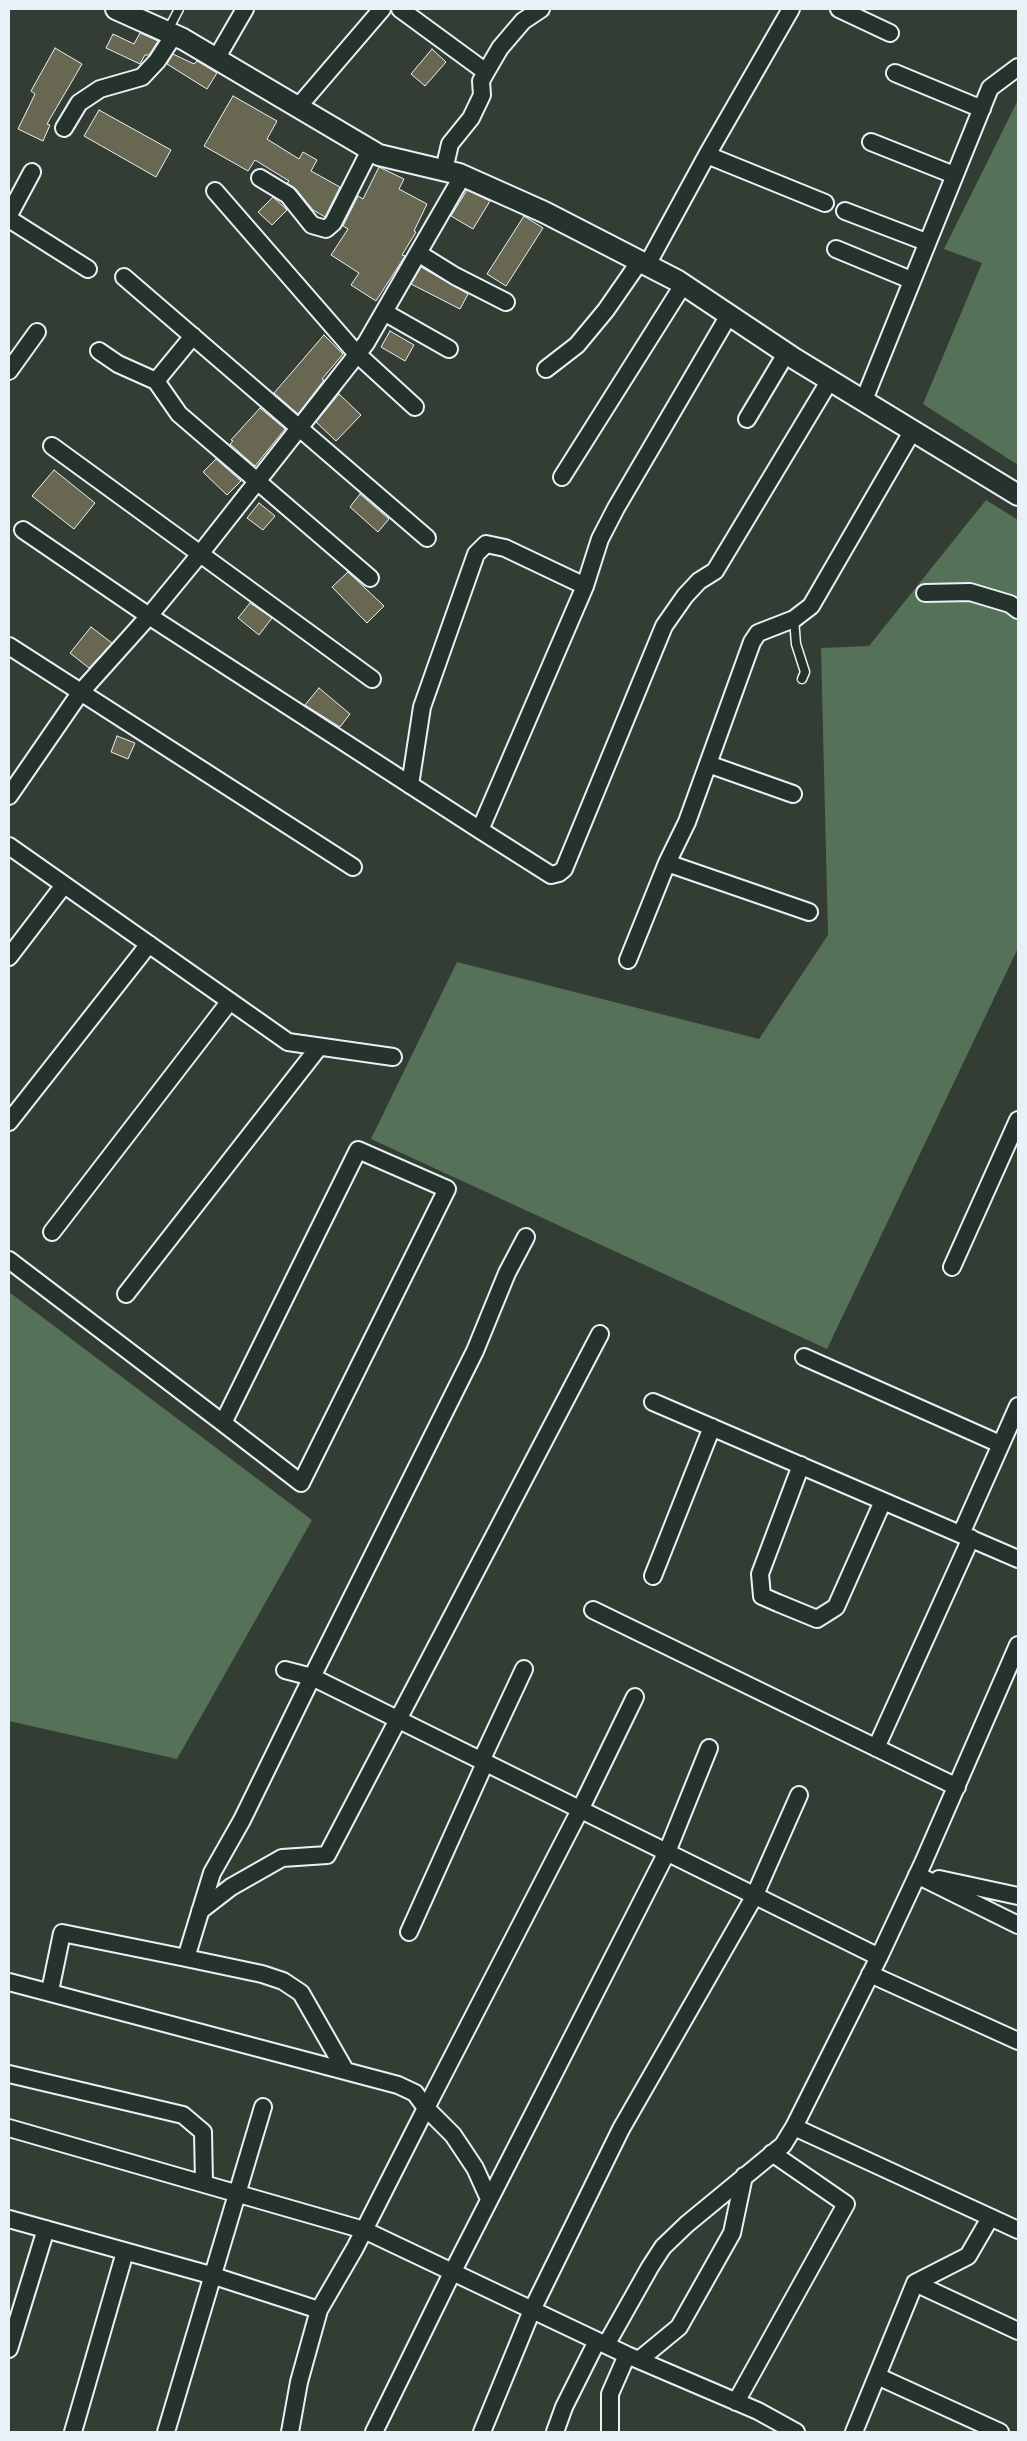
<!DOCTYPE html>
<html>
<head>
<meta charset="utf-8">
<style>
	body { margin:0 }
	#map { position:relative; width:1027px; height:2441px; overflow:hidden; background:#333d34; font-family:Mali,sans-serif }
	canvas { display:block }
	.frame { position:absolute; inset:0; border:10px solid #e8f1f8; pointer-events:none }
</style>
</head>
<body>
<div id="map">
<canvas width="1027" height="2441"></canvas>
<div class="frame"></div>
</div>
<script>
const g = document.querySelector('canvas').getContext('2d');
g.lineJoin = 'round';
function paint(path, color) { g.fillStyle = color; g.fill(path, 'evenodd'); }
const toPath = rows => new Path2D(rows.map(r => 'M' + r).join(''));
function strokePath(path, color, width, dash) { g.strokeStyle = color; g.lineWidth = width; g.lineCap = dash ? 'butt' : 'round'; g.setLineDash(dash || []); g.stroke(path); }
paint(toPath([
	[1018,100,1018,465,923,404,982,263,944,249],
	[986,500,1018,520,1018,948,827,1349,371,1139,457,962,759,1039,828,935,821,648,869,646],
	[9,1292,312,1520,177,1759,9,1721]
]), '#557158');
const building = toPath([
	[140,33,158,41,149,55,145,55,140,64,106,48,113,34,134,44,140,33],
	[55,48,82,64,47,124,50,125,43,141,18,129,35,94,31,91,55,48],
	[432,49,446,62,425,86,411,74,432,49],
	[173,54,194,64,197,61,217,73,207,89,167,64,173,54],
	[233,96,277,121,267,139,299,159,303,152,317,160,311,171,340,187,325,217,313,210,296,189,287,183,289,181,255,160,248,171,204,146,233,96],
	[99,110,171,150,156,177,84,136,99,110],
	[379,167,404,179,399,189,427,204,414,231,416,232,402,255,405,256,376,301,351,285,359,273,331,255,348,229,343,226,358,196,363,199,379,167],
	[467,190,490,201,473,229,451,216,467,190],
	[273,197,287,210,272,225,258,212,273,197],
	[524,216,543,228,506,286,487,274,524,216],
	[421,267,468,294,460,309,411,284,421,267],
	[390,331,414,345,405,361,381,347,390,331],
	[324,335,343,354,322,379,324,380,298,414,274,393,324,335],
	[339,394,361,415,336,441,316,422,339,394],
	[260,408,285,429,255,466,230,444,233,441,231,440,260,408],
	[216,459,241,481,227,495,203,472,216,459],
	[54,470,95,503,74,529,32,496,54,470],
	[360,494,389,519,378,532,350,507,360,494],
	[259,503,275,516,263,530,247,518,259,503],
	[348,572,384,606,367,623,332,587,348,572],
	[250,603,272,618,259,635,238,618,250,603],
	[91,627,112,643,89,668,70,653,91,627],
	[319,688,350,714,340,727,305,705,319,688],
	[117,736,135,743,128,759,111,752,117,736]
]);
paint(building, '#686752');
strokePath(building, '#e8f1f8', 1);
const service = toPath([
	[167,32,179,9],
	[794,619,796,644,805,672,802,679]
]);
const minor = toPath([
	[400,9,486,72],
	[839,9,890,33],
	[216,59,245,9],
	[895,73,982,109],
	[298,107,382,9],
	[64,128,79,103,100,89,142,77,157,61,174,35],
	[871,142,954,175],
	[707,155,791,9],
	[444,170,450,144,471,118,482,95,481,81,486,72,500,48,523,21,541,9],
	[260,178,288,195,312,225,326,229,333,223,370,150],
	[215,191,356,353,415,407],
	[845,211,926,242],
	[9,215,32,172],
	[9,219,88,269],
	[836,249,911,280],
	[418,253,455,276,506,302],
	[647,265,707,155,825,203],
	[124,277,427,538],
	[384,312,449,349],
	[99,351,118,364,156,381,179,414,370,578],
	[546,369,577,345,606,310,640,261],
	[9,371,37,332],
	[156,381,193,336],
	[864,400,990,88,1018,67],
	[747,419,787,352],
	[52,446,372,679],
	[562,477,683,285],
	[23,530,149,616,480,830,551,875,559,873,564,869,664,626,685,596,699,581,715,571,830,380],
	[925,593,970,592,1010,604,1018,610],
	[9,646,353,867],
	[708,764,793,794],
	[410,785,422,707,476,554,486,544,505,548,585,586],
	[9,796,80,693,149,616,200,554,366,343,463,175],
	[480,830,585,586,600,539,616,508,729,315],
	[9,846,288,1042,393,1057],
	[667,863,687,822,752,642,758,633,794,619,811,606,913,430],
	[9,957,64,885],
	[628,960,667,863,809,912],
	[9,1122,149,944],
	[52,1232,230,1001],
	[9,1260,223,1423,301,1483,447,1189,358,1150,223,1423],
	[952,1267,1018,1120],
	[126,1294,319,1047],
	[804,1357,1000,1444],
	[653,1402,1018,1559],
	[801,1465,760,1574,762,1596,778,1603,817,1619,836,1607,883,1501],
	[961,1534,1018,1406],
	[653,1576,712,1427],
	[593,1610,957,1787],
	[285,1670,312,1677,475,1351,507,1273,526,1237],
	[876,1748,971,1538],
	[481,1761,524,1669],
	[917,1875,1018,1925],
	[939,1879,1018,1896],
	[200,1911,231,1887,282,1858,327,1855,600,1334],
	[409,1932,485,1763],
	[186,1958,262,1974,283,1981,301,1993,345,2070],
	[870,1974,1018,2041],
	[9,1982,398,2085,415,2093,426,2108,355,2248,319,2310,214,2276,9,2219],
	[50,1991,62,1933,186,1958,212,1873,242,1820,312,1677,879,1957,923,1863,1018,1645],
	[9,2074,183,2115,203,2132,204,2182],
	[794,2127,1018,2230],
	[9,2128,364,2230,627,2355,758,2411,796,2432],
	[489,2199,475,2168,453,2135,426,2108,580,1810,635,1697],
	[915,2283,1018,2331],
	[606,2345,650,2267,663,2247,687,2224,783,2145,794,2127,879,1957],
	[9,2349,46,2229],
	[639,2360,679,2327,732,2233,744,2176],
	[877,2376,1000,2432],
	[736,2402,846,2204,772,2153],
	[73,2432,125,2252],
	[166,2432,263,2107],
	[290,2432,299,2382,319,2310],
	[374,2432,452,2273,667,1852,709,1748],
	[482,2432,532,2310,621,2129,754,1897,799,1795],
	[555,2432,564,2407,597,2341],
	[610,2432,610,2394,627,2355],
	[854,2432,915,2283,968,2256,990,2218]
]);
const tertiary = toPath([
	[116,9,183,39,379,155,459,174,544,212,678,281,795,359,1018,495]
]);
strokePath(service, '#e8f1f8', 11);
strokePath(minor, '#e8f1f8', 20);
strokePath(tertiary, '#e8f1f8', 24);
strokePath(service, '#26332d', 8);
strokePath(minor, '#26332d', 16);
strokePath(tertiary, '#26332d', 20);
</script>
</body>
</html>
